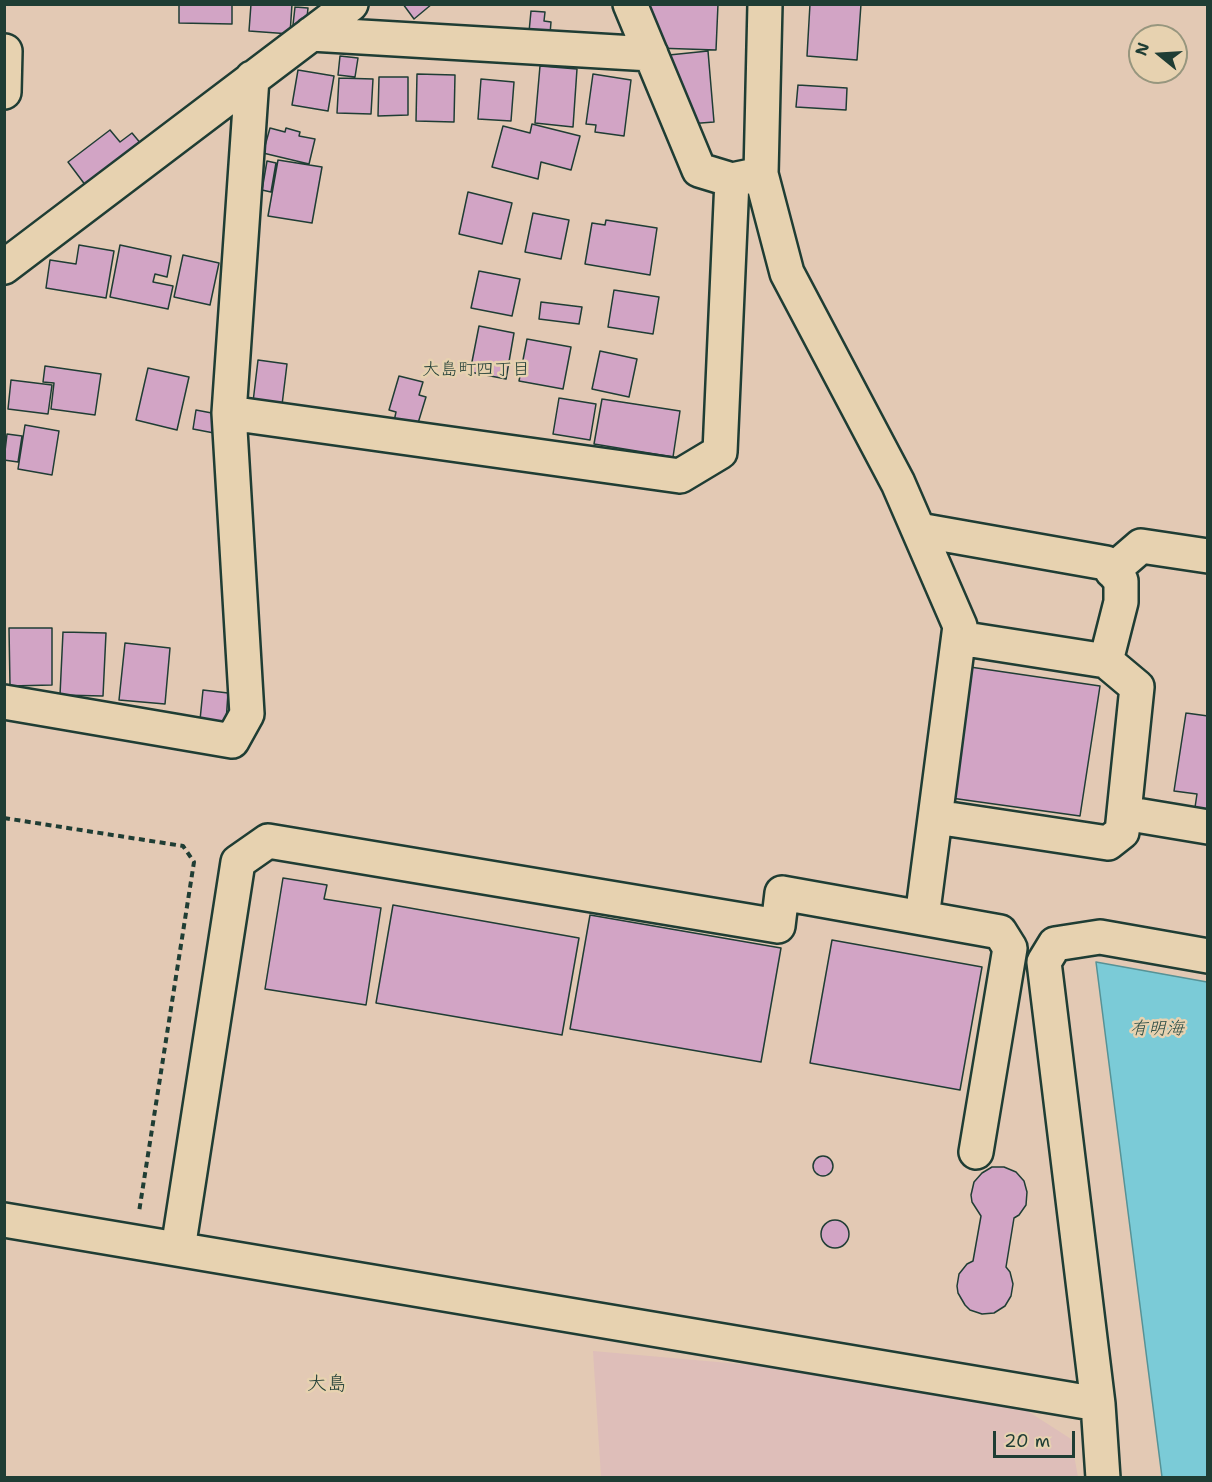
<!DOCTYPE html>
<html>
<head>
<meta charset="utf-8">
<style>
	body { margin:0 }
	#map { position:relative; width:1212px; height:1482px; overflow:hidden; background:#e3c9b4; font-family:"Shantell Sans",sans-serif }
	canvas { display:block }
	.frame { position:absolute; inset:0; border:6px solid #1f3d34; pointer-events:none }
	.north { position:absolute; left:1128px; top:24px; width:60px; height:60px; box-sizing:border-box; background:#e7d2b0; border:2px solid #97967e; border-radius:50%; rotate:288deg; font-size:16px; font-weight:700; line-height:24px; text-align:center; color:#1f3d34 }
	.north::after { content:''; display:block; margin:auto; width:21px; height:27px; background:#1f3d34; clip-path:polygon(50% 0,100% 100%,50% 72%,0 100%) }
	.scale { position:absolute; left:993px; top:1431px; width:82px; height:27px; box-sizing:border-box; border:3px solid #1f3d34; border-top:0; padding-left:8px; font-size:18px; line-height:21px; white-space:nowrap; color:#1f3d34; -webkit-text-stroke:4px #e7d2b0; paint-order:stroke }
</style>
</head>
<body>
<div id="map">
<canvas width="1212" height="1482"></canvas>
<div class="frame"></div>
<div class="north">N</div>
<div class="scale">20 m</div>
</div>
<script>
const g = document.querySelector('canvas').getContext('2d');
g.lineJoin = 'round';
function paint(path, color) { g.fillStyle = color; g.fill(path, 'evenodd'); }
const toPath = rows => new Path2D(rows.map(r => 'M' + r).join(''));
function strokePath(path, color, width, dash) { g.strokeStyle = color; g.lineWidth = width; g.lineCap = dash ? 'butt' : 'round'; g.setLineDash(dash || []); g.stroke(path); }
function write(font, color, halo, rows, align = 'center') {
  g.font = font + ' "Shantell Sans","Klee One",sans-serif'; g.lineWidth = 5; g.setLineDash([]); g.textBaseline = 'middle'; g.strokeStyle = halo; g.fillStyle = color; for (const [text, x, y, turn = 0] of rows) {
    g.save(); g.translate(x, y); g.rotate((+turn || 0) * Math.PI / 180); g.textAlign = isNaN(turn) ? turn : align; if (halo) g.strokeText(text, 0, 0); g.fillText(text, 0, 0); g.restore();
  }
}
paint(toPath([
	[593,1351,932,1381,1026,1410,1071,1439,1078,1477,601,1477]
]), '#debeb9');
const water = toPath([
	[1096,962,1207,982,1207,1477,1162,1477,1096,962]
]);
paint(water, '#7bcbd7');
strokePath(water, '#569296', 1.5);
const building = toPath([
	[179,4,232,4,232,24,179,23,179,4],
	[251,4,292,4,290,34,249,31,251,4],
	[403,4,432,4,414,19,403,4],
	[641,4,718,4,716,50,656,48,641,4],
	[810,4,861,4,857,60,807,56,810,4],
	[295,7,308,8,306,27,293,25,295,7],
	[531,11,545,12,544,21,551,22,550,34,529,32,531,11],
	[708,51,714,122,688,124,672,87,669,55,708,51],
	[340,56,358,58,355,77,338,75,340,56],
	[540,66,577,69,573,127,535,123,540,66],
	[298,70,334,76,328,111,292,105,298,70],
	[417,74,455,75,454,122,416,121,417,74],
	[593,74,631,80,624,136,595,132,596,125,586,124,593,74],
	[379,77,408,77,408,115,378,116,379,77],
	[339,78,373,79,371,114,337,113,339,78],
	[481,79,514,82,511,121,478,119,481,79],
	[798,85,847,88,846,110,796,107,798,85],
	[532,124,580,136,571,170,541,162,538,179,492,167,503,126,530,133,532,124],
	[270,128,285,132,286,128,300,132,299,136,315,139,309,164,263,153,270,128],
	[110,130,120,142,132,133,142,145,92,194,68,162,110,130],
	[278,160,322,167,312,223,268,216,278,160],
	[267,161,276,163,271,192,262,190,267,161],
	[468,192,512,203,502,244,459,234,468,192],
	[533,213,569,220,561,259,525,252,533,213],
	[606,220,657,228,650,275,585,264,592,223,605,225,606,220],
	[79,245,114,251,106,298,46,288,50,260,76,264,79,245],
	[120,245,171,256,167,277,155,274,153,282,173,286,168,309,110,297,120,245],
	[183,255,219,263,210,305,174,297,183,255],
	[479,271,520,279,512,316,471,308,479,271],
	[614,290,659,297,653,334,608,327,614,290],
	[541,302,582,307,579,324,539,319,541,302],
	[479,326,514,333,506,379,470,372,479,326],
	[527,339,571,347,563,389,519,381,527,339],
	[600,351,637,359,629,397,592,389,600,351],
	[258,360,287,364,282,405,253,402,258,360],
	[45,366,101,374,95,415,51,409,54,383,43,382,45,366],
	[148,368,189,377,177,430,136,420,148,368],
	[399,376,423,382,419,395,426,397,415,433,393,426,396,412,389,410,399,376],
	[11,380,52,385,48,414,8,409,11,380],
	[559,398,596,404,590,440,553,434,559,398],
	[602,399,680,411,673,457,594,444,602,399],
	[196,410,217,414,214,433,193,429,196,410],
	[25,425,59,431,52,475,18,469,25,425],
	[7,434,22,436,18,462,4,460,7,434],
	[9,628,52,628,52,685,10,686,9,628],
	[63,632,106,633,103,696,60,695,63,632],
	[125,643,170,648,165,704,119,700,125,643],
	[970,667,1100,686,1080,816,951,798,970,667],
	[203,690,228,693,226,722,200,720,203,690],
	[1186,713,1208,716,1208,816,1194,814,1197,794,1174,791,1186,713],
	[283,878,327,885,324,899,381,908,366,1005,265,989,283,878],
	[393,905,579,938,562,1035,376,1003,393,905],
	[590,915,781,948,761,1062,570,1029,590,915],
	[832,940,982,967,960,1090,810,1063,832,940],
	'813 1166a10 10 0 1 1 20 0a10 10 0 1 1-20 0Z',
	[992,1167,1004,1167,1016,1172,1024,1181,1027,1192,1026,1205,1019,1215,1014,1218,1006,1267,1010,1272,1013,1284,1011,1296,1005,1306,994,1313,982,1314,970,1310,965,1305,958,1293,957,1286,959,1274,967,1264,973,1261,981,1216,972,1202,971,1195,974,1182,982,1173,992,1167],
	'821 1234a14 14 0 1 1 28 0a14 14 0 1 1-28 0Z'
]);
paint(building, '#d2a4c5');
strokePath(building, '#1f3d34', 1.5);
const minor = toPath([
	[630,4,699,170,732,180],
	[765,4,761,174,787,273,898,483,960,626,922,918],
	[311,34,651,54],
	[4,92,5,51],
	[4,267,351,4],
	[229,413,680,476,720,452,732,180,761,174],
	[919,530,1106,563,1121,581,1121,602,1106,661,959,638],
	[1112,571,1141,546,1208,556],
	[4,702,232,741,247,714,229,413,252,78],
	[1124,813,1208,827],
	[936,817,1108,843,1122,832,1137,687,1106,661],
	[4,1220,1098,1404],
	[178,1249,238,862,268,841,778,926,782,893,1000,932,1010,948,976,1152],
	[1103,1478,1098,1404,1044,962,1055,944,1100,937,1208,956]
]);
strokePath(minor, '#1f3d34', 38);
strokePath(toPath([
	[4,818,183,846,194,862,139,1212]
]), '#1f3d34', 4, [6, 4.5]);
strokePath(minor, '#e7d2b0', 33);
write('18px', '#1f3d34', '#e7d2b0', [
	["大島町四丁目",476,370]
]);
write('italic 18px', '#284b44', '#e7d2b0', [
	["有明海",1157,1029]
]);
write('20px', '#1f3d34', '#e7d2b0', [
	["大島",327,1385]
]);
</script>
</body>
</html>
